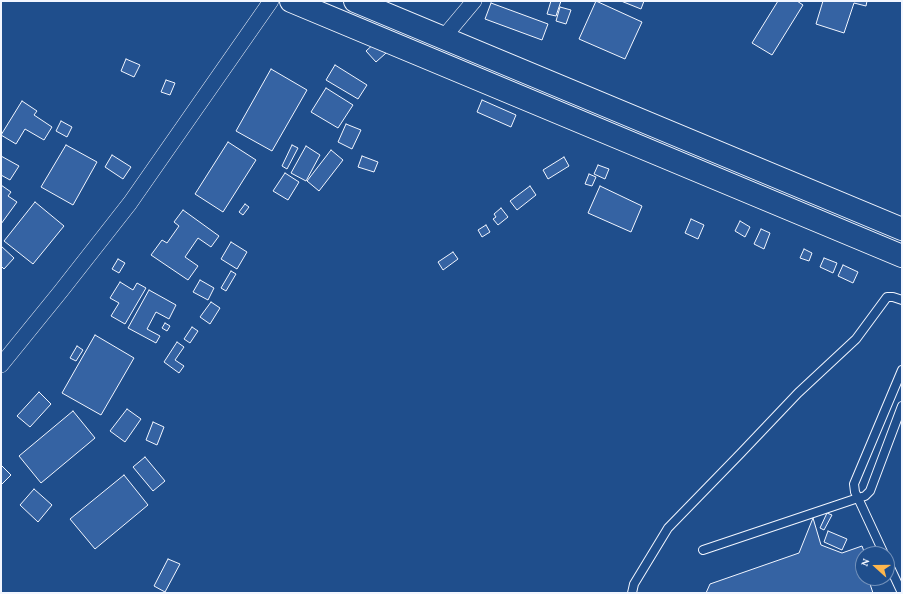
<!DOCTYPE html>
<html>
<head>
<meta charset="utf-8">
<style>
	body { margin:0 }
	#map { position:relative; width:903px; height:594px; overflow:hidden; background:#1f4e8c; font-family:"Crimson Pro",serif }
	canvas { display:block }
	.frame { position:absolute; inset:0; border:2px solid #f2f6ff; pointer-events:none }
	.north { position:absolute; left:855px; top:546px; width:40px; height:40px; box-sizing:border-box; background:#1f4e8c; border:1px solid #7391ba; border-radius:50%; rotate:291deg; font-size:11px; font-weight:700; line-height:16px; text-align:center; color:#f2f6ff }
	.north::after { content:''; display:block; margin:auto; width:14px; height:18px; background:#ffb74d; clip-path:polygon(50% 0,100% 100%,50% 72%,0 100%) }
</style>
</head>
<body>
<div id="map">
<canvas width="903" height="594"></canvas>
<div class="frame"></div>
<div class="north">N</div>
</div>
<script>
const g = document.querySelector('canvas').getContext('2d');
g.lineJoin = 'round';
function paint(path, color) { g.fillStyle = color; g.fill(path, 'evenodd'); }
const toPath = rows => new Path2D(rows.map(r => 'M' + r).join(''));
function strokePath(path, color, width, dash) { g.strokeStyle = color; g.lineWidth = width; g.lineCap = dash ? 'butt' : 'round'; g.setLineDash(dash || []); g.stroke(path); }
const building = toPath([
	[551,1,561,1,556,16,547,14,551,1],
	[596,1,642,22,625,59,579,39,596,1],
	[621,1,644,1,641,9,621,1],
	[778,1,797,1,803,5,772,55,752,43,778,1],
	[823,1,867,1,866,6,854,3,844,33,816,24,823,1],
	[491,3,548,24,542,40,485,19,491,3],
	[560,7,571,10,566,24,556,21,560,7],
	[376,42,386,53,376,62,366,51,376,42],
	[126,59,140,65,134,77,121,71,126,59],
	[335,65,367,85,358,99,326,80,335,65],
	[271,69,307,90,272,151,236,131,271,69],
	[166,80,175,83,170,95,161,92,166,80],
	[326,88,353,105,338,128,311,112,326,88],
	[482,100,516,115,511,127,477,112,482,100],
	[22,101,37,111,34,115,52,127,44,140,25,129,16,144,1,135,22,101],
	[61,121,72,127,67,137,56,131,61,121],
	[346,124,361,130,352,149,338,142,346,124],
	[228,142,256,160,223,212,195,194,228,142],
	[66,145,97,162,73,205,41,187,66,145],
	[292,145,298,148,287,169,282,166,292,145],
	[306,146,320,155,306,181,291,173,306,146],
	[331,150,343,160,319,191,307,181,331,150],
	[112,155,131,167,123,179,105,167,112,155],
	[1,156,19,166,10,180,1,175,1,156],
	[362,156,378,162,374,172,358,167,362,156],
	[564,157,569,166,548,179,543,170,564,157],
	[598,165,609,169,605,179,594,174,598,165],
	[285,173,299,182,288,200,273,191,285,173],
	[589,174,596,177,592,186,585,184,589,174],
	[1,185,11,192,8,196,17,202,1,224,1,185],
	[530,186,536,195,517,210,510,201,530,186],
	[600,186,642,206,631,232,588,213,600,186],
	[35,202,64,226,33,264,4,241,35,202],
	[245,204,249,207,243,215,239,212,245,204],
	[501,208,508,217,498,225,493,219,496,217,494,214,501,208],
	[183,210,219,236,211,247,198,238,185,257,198,266,188,280,151,255,162,240,167,243,179,226,174,222,183,210],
	[691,219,704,225,698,239,685,233,691,219],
	[740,221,750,227,745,237,735,231,740,221],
	[486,225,490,232,482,237,478,230,486,225],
	[761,229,770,233,764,249,754,244,761,229],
	[231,242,247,252,237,269,221,259,231,242],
	[1,246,14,258,4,269,1,266,1,246],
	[804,249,812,253,809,261,800,258,804,249],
	[453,252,458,259,443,270,438,262,453,252],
	[824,258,837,263,833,273,820,267,824,258],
	[118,259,125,263,119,273,112,269,118,259],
	[843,265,858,272,853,283,838,276,843,265],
	[231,271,236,274,226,291,221,288,231,271],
	[200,280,214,288,208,300,193,292,200,280],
	[120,282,133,290,137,283,146,288,125,324,111,316,119,303,110,298,120,282],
	[149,290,176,305,169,319,156,312,147,329,160,336,156,343,128,328,149,290],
	[211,302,220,308,210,324,200,317,211,302],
	[165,323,170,326,167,331,162,328,165,323],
	[192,327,198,331,190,343,184,339,192,327],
	[95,335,134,358,101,415,62,393,95,335],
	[177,342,184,347,175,360,184,366,179,373,164,362,177,342],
	[77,346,83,350,76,361,70,358,77,346],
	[39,392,51,404,30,427,17,416,39,392],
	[127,409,141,419,125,442,110,431,127,409],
	[73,411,95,438,41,483,19,456,73,411],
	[153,422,164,427,157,445,146,440,153,422],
	[145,457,165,481,153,491,133,467,145,457],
	[1,465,11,475,1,485,1,465],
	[124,475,148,505,95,549,70,519,124,475],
	[34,489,52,505,38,522,20,505,34,489],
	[827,513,832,515,824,530,820,528,827,513],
	[813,518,821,545,842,553,862,546,865,554,863,554,863,578,868,578,873,593,706,593,710,584,799,553,813,518],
	[828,531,847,539,842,550,824,542,828,531],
	[168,559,180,564,165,592,154,586,168,559]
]);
paint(building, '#3563a3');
strokePath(building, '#f2f6ff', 1);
const lane = toPath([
	[703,550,858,498,855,492,854,484,902,370],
	[884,554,858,498,865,496,870,491,902,406],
	[887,561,902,593],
	[632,593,634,584,668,528,740,454,798,393,856,339,887,297,893,297,902,300]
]);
const street = toPath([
	[443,38,474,1],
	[1,365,61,291,130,203,271,1]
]);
const secondary = toPath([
	[291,1,902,256],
	[355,1,902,229]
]);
strokePath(lane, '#f2f6ff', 10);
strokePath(street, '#f2f6ff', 16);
strokePath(secondary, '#f2f6ff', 24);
strokePath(lane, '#1f4e8c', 8);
strokePath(street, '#1f4e8c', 15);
strokePath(secondary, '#1f4e8c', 22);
</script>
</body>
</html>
